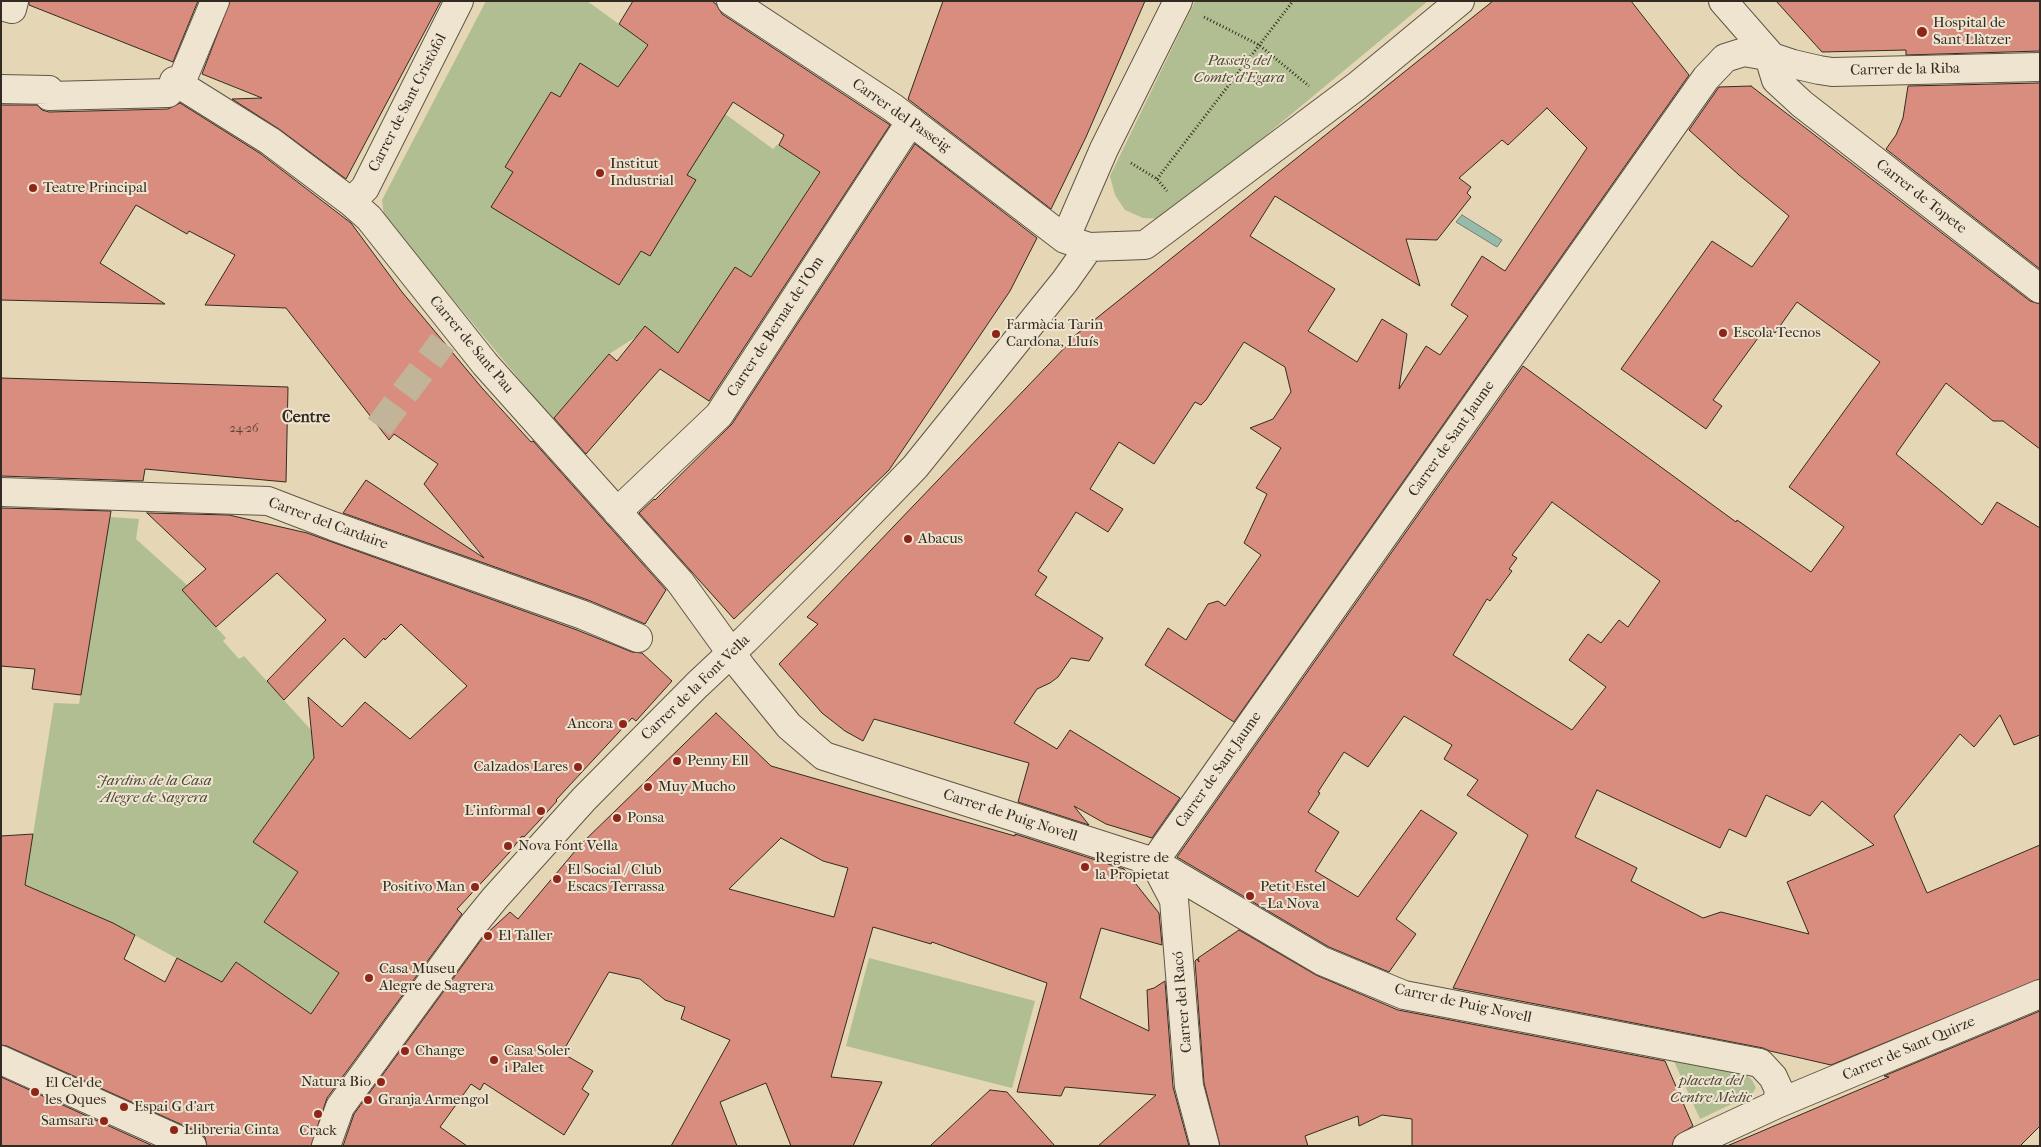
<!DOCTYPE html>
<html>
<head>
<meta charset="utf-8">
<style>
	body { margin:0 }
	#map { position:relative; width:2041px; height:1147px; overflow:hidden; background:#e5d6b6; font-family:"IM FELL French Canon",serif }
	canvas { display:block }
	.frame { position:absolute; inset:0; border:2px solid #332b21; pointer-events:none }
</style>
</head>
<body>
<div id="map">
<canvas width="2041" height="1147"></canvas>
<div class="frame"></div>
</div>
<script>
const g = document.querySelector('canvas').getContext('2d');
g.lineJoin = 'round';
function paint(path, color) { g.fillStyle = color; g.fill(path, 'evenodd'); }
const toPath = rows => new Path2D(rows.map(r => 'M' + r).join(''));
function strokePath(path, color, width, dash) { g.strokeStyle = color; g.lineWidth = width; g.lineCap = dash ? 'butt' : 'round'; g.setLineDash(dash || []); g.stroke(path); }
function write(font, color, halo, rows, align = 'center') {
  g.font = font + ' "IM FELL French Canon",serif'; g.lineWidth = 4; g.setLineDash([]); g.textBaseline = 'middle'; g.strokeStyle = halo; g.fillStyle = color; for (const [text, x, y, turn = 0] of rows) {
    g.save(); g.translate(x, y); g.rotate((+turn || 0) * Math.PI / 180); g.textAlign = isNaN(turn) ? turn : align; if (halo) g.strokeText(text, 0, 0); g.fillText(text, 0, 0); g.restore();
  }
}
paint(toPath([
	[486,1,587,1,648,45,698,94,773,149,778,144,820,172,751,277,678,353,636,337,609,354,553,420,384,216,382,200],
	[1195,1,1428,1,1178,208,1161,219,1143,218,1125,210,1115,195,1110,176],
	[110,517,139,519,136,539,187,585,182,590,226,638,223,641,239,659,244,656,311,730,314,758,253,842,298,872,264,922,339,973,311,1014,236,962,222,983,112,923,25,885,54,703,79,704],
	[869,958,1035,1001,1012,1088,846,1046],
	[1673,1059,1742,1072,1752,1080,1756,1088,1751,1095,1700,1119]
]), '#b1be91');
const water = toPath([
	[1462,215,1502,240,1497,247,1456,222,1462,215]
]);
paint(water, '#97baa9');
strokePath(water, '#6f8173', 1);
const building = toPath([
	[29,1,198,1,173,62,29,5,29,1],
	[230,1,441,1,346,179,279,129,232,99,262,98,202,74,230,1],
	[633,1,712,1,716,4,722,14,890,125,709,401,660,369,586,454,554,418,609,354,617,361,645,326,678,353,735,267,751,277,820,172,779,145,784,135,733,102,687,175,696,180,650,256,641,251,619,285,491,207,513,172,505,167,551,92,560,97,580,63,618,87,648,45,619,24,633,1],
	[943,1,1145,1,1086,137,1051,209,908,99,943,1],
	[1493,1,1631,1,1689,75,1234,722,1145,665,1168,628,1186,640,1208,604,1218,601,1225,606,1261,555,1244,543,1267,494,1256,488,1281,448,1250,428,1273,419,1291,392,1285,367,1244,342,1206,400,1201,405,1195,402,1154,464,1119,442,1090,489,1123,509,1108,532,1076,512,1038,571,1047,577,1035,595,1103,638,1089,661,1071,658,1058,677,1050,683,1037,689,1014,723,1057,749,1070,730,1180,798,1152,838,1106,824,1074,806,1089,825,1018,802,1029,763,874,719,863,741,845,731,822,713,779,664,818,624,807,617,1070,342,1068,341,1493,1],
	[1547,108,1587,148,1505,271,1482,256,1451,305,1468,316,1440,355,1426,346,1399,389,1407,334,1382,319,1357,362,1308,331,1335,289,1250,236,1275,196,1420,286,1406,239,1437,240,1471,197,1467,193,1471,187,1459,178,1502,140,1508,145,1547,108],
	[1776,1,2040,1,2040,51,1906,55,1906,50,1822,52,1776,1],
	[2040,83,2040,269,1886,149,1896,135,1903,118,1908,86,2040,83],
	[1751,86,2030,301,2040,304,2040,449,2003,421,1993,421,1946,383,1896,454,1982,525,1997,502,2040,528,2040,735,2014,745,2000,715,1974,747,1960,734,1894,816,1927,893,2040,845,2040,979,1831,1065,1770,1051,1763,1048,1453,988,1528,835,1467,795,1478,780,1444,759,1452,745,1404,716,1368,767,1344,752,1318,792,1320,793,1308,812,1339,832,1315,871,1358,897,1421,810,1457,833,1396,919,1416,934,1389,972,1329,947,1177,857,1523,366,1736,522,1737,520,1811,572,1844,527,1789,487,1880,362,1797,302,1775,333,1766,327,1713,400,1722,406,1706,429,1621,369,1712,241,1752,267,1789,216,1739,175,1689,130,1719,87,1751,86],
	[1552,502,1660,581,1628,627,1619,620,1601,643,1588,634,1569,660,1606,687,1572,730,1453,655,1487,599,1490,601,1512,571,1509,569,1517,558,1512,555,1552,502],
	[1597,790,1720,848,1729,829,1746,837,1766,795,1810,816,1822,801,1874,845,1787,882,1809,934,1721,912,1703,918,1631,881,1637,868,1575,837,1597,790],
	[180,103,261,154,351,223,402,292,482,388,531,442,533,441,666,590,645,624,588,600,343,513,366,480,484,558,424,484,438,464,394,434,389,440,286,308,205,305,235,255,189,231,187,234,136,205,100,263,165,304,1,300,1,105,37,105,42,110,49,112,168,109,180,103],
	[915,144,1037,238,1010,291,889,470,734,619,639,513,654,499,655,500,732,424,915,144],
	[1,378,288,387,286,482,145,469,143,481,1,476,1,378],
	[1,508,111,511,81,695,32,689,35,669,1,666,1,508],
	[147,513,229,515,307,533,577,630,632,652,642,653,672,681,636,721,632,718,556,800,557,801,539,821,524,837,522,836,509,853,457,909,462,914,327,1098,311,1146,207,1146,205,1137,198,1132,7,1046,1,1045,1,836,33,834,25,885,113,923,135,935,124,959,165,982,177,958,222,982,236,962,311,1014,339,973,264,922,298,872,253,842,314,758,308,697,342,727,365,702,410,739,467,686,401,624,385,640,384,638,365,658,344,638,284,700,267,681,326,620,277,573,216,627,182,590,206,569,147,513],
	[716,713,771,766,1015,836,1015,834,1124,869,1159,913,1162,945,1101,928,1080,998,1149,1031,1147,990,1154,988,1165,981,1173,1087,1189,1146,1098,1146,1156,1095,1065,1087,1061,1096,1017,1092,1047,983,932,942,931,944,873,927,831,1077,882,1082,853,1146,791,1146,766,1083,720,1102,737,1146,671,1146,730,1040,681,1019,685,1007,665,1000,640,979,609,972,562,1053,593,1071,582,1089,589,1094,564,1135,484,1083,480,1090,471,1084,440,1127,467,1146,343,1146,354,1114,484,936,510,912,518,919,581,844,716,713],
	[781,838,823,861,848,868,834,917,729,889,781,838],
	[1239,930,1316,975,1398,1010,1665,1061,1693,1126,1675,1137,1672,1146,1412,1146,1412,1119,1382,1115,1359,1126,1358,1116,1305,1136,1308,1146,1220,1146,1204,1083,1195,961,1197,959,1199,962,1198,958,1239,930],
	[2040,1011,2040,1126,2020,1146,1727,1146,1889,1077,1884,1076,2040,1011],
	[1,1077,153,1146,1,1146,1,1077],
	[990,1090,1007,1092,1055,1146,930,1146,990,1090]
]);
paint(building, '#d98d7e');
strokePath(building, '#332b21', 1);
strokePath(toPath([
	[379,427,443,342]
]), '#c1b498', 28, [28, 14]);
const street = toPath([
	[731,1,892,107,1065,239,1089,247,1145,245,1357,86,1460,1],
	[1723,1,1772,57],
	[1,6,12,9,14,1],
	[1772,57,1772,67,1776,80,1802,104,2040,289],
	[180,85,215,1],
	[1,89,49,90,49,96,168,93,172,89,174,81,270,141,351,202,369,218,485,364,680,582,742,668,789,726,824,756,1154,862,1322,961,1404,995,1760,1063,1773,1077,1779,1090,1777,1104],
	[351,202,365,188,459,1],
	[1065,239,1104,149,1178,1],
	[1,492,268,501,333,526,583,615,638,638],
	[617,512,719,415,911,121],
	[1,1060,192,1146],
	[326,1146,340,1107,473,925,495,898,584,799,697,685,746,639,824,561,915,467,1065,281,1089,247],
	[1205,1146,1189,1086,1174,900,1154,862,1706,78,1725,58,1744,52,1772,57,1793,64,1819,70,1832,72,2040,67],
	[1687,1146,1777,1104,2040,994]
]);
strokePath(street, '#605646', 30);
strokePath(toPath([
	[1204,17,1259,45,1309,86],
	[1131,163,1157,179,1167,191],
	[1157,179,1293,1]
]), '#332b21', 3, [1, 2.5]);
strokePath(street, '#eee4d0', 28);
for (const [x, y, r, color] of [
	[1922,32,6,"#8f2418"],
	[600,173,5,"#8f2418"],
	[33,188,5,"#8f2418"],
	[1723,333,5,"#8f2418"],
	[996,334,5,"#8f2418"],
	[908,539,5,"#8f2418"],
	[623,724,5,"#8f2418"],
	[677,761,5,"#8f2418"],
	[578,767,5,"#8f2418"],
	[648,787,5,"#8f2418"],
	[541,811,5,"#8f2418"],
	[617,818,5,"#8f2418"],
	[508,846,5,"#8f2418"],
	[1085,867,5,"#8f2418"],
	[557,879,5,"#8f2418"],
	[475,887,5,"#8f2418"],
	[1250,896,5,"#8f2418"],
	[488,936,5,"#8f2418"],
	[369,978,5,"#8f2418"],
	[405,1051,5,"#8f2418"],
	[494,1060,5,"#8f2418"],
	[381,1082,5,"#8f2418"],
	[35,1092,5,"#8f2418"],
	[368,1100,5,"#8f2418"],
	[124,1107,5,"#8f2418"],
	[318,1114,5,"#8f2418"],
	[104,1121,5,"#8f2418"],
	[174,1130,5,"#8f2418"]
]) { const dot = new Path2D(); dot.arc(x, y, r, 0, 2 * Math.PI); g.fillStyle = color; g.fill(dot); strokePath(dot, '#eee4d0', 2); }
write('12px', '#5c4438', null, [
	["24-26",244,429]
]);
write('15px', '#332b21', '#eee4d0', [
	["Hospital de",1933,23],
	["Sant Llàtzer",1933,40],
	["Institut",610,164],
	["Industrial",610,181],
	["Teatre Principal",43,188],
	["Farmàcia Tarin",1006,325],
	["Cardona, Lluís",1006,342],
	["Escola Tecnos",1733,333],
	["Abacus",918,539],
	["Ancora",613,724,"right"],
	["Penny Ell",687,761],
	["Calzados Lares",568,767,"right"],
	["Muy Mucho",658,787],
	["L'informal",531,811,"right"],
	["Ponsa",627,818],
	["Nova Font Vella",518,846],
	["Registre de",1095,858],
	["la Propietat",1095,875],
	["El Social / Club",567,870],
	["Escacs Terrassa",567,887],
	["Positivo Man",465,887,"right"],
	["Petit Estel",1260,887],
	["- La Nova",1260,904],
	["El Taller",498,936],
	["Casa Museu",379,969],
	["Alegre de Sagrera",379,986],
	["Change",415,1051],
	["Casa Soler",504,1051],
	["i Palet",504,1068],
	["Natura Bio",371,1082,"right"],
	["El Cel de",45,1083],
	["les Oques",45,1100],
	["Granja Armengol",378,1100],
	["Espai G d'art",134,1107],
	["Samsara",94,1121,"right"],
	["Llibreria Cinta",184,1130],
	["Crack",318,1131,"center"]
], 'left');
write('italic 15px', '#4c4837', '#eee4d0', [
	["Passeig del",1239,61],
	["Comte d'Egara",1239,78],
	["Jardins de la Casa",154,781],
	["Alegre de Sagrera",154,798],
	["placeta del",1711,1081],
	["Centre Mèdic",1711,1098]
]);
write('15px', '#332b21', '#eee4d0', [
	["Carrer de la Riba",1905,70,-1],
	["Carrer de Sant Cristòfol",408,103,-63],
	["Carrer del Passeig",901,116,35],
	["Carrer de Topete",1921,197,38],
	["Carrer de Bernat de l'Om",776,327,-57],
	["Carrer de Sant Pau",471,345,50],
	["Carrer de Sant Jaume",1452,439,-55],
	["Carrer del Cardaire",328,524,20],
	["Carrer de la Font Vella",696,688,-44],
	["Carrer de Sant Jaume",1219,770,-55],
	["Carrer de Puig Novell",1010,816,18],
	["Carrer del Racó",1183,1002,-95],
	["Carrer de Puig Novell",1463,1004,12],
	["Carrer de Sant Quirze",1909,1049,-23]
]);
write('bold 16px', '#332b21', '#eee4d0', [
	["Centre",306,418]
]);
</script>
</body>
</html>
